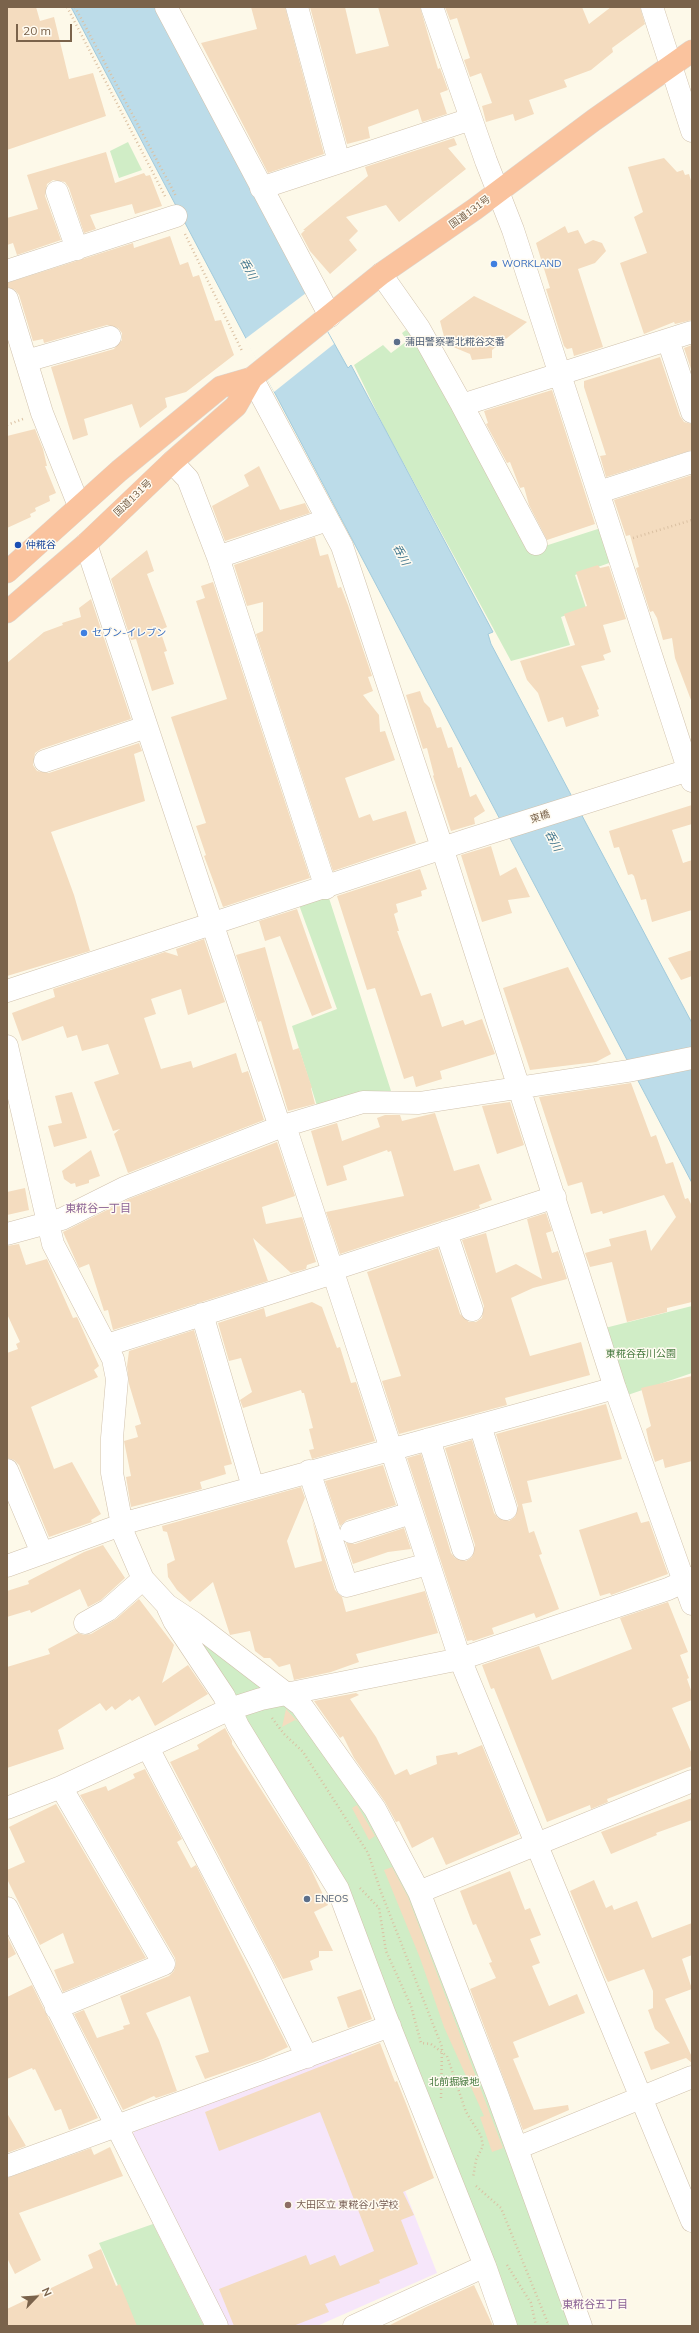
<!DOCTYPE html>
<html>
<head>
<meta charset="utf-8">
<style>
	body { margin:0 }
	#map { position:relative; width:699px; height:2333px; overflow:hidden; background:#fdf9e9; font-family:Mulish,sans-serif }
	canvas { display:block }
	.frame { position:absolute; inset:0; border:8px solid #7a634b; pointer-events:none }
	.north { position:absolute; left:16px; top:2277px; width:40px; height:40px; -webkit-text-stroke:3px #fffbf1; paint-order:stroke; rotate:65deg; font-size:11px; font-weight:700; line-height:16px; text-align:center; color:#7a634b }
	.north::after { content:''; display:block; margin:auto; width:14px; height:18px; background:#7a634b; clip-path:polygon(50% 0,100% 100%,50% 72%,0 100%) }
	.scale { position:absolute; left:16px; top:24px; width:56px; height:18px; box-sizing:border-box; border:2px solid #7a634b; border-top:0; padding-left:5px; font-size:12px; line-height:14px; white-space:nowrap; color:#7a634b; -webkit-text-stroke:3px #fffbf1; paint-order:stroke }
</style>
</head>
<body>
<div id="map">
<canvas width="699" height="2333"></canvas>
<div class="frame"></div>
<div class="north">N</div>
<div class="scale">20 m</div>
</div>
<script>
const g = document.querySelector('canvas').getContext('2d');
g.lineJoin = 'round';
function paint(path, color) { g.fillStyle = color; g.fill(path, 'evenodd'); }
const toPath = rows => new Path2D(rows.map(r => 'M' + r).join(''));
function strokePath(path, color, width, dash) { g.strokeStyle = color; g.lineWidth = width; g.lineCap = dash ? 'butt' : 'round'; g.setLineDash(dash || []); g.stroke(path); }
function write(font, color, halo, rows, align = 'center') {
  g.font = font + ' Mulish,"Noto Sans JP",sans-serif'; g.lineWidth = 3; g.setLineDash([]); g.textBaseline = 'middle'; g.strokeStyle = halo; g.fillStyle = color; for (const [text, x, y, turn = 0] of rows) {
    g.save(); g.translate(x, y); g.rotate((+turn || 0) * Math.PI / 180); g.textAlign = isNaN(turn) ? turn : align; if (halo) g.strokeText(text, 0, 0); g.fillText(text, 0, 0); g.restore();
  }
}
paint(toPath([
	[351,2052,437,2273,317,2326,225,2326,131,2137,137,2127]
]), '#f6e6fa');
paint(toPath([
	[128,142,142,170,119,178,110,151],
	[406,330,416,340,545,546,601,528,612,562,575,575,586,608,561,617,570,645,511,661,385,429,354,365,383,345,391,353,407,341,402,333],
	[328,895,392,1094,318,1109,292,1026,337,1009,299,905],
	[692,1306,692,1373,619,1398,597,1330],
	[195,1626,311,1728,415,1893,576,2326,514,2326,391,2007,188,1636],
	[153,2224,204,2326,136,2326,99,2243]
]), '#d0edc6');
const water = toPath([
	[71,7,156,7,306,293,348,368,351,365,493,632,488,634,491,644,692,1023,692,1183,71,7]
]);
paint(water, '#bcdce9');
strokePath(water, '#a2cadb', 1);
paint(toPath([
	[306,293,334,344,274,392,245,339]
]), '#fdf9e9');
paint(toPath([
	[7,7,36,7,40,21,54,17,69,79,93,73,106,116,7,150],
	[251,7,285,7,324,154,268,173,201,43,257,29],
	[310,7,345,7,356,54,389,46,378,7,420,7,438,69,440,68,448,90,440,93,447,114,422,122,418,109,368,127,370,138,347,144],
	[445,7,582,7,589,24,611,7,640,7,645,24,612,48,613,52,591,70,564,80,567,87,529,100,534,114,515,121,513,114,486,122,482,106,492,103,481,73,470,77,464,60,470,58,457,18,450,20],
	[454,138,457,145,448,148,466,169,399,222,386,205,346,217,358,231,349,240,357,250,330,274,310,251,301,234,305,230,303,230,368,176,365,167],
	[106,152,115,183,144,173,146,176,150,175,162,206,135,214,132,204,90,215,96,229,84,233,69,188,65,182,53,180,47,184,45,196,61,240,17,255,13,243,7,245,7,218,38,209,27,175],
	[664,158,677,172,683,170,685,175,689,174,692,184,692,320,675,324,674,322,644,334,620,263,647,253,634,217,643,212,628,167],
	[565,226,568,233,578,230,585,244,593,240,602,243,606,251,595,263,578,269,603,347,574,356,572,348,567,349,564,346,546,289,550,288,536,243],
	[170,236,180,265,188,262,193,277,199,275,215,321,221,320,234,355,186,392,165,398,167,407,140,428,132,404,84,419,88,435,73,440,51,367,114,349,122,340,122,333,118,328,107,325,44,343,43,339,33,341,19,295,15,290,7,287,7,283,133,243,134,248],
	[474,296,527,322,492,350,492,358,472,360,470,354,446,344,440,321],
	[692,345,692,372,684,348],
	[660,357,680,416,684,422,692,424,692,450,606,477,600,456,606,455,584,387,584,381],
	[552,390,595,524,547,540,529,505,524,487,520,488,510,462,507,463,486,424,488,423,484,411],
	[35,429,43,449,47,466,45,466,56,493,49,496,50,501,35,508,36,511,30,514,31,517,7,528,7,436],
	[259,466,280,510,305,503,310,513,225,541,212,506,249,486,244,475],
	[692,475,692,699,691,700,675,658,672,638,663,640,657,618,653,611,650,612,636,568,639,567,630,535,626,536,614,500],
	[315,537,320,556,328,554,338,588,341,587,348,605,372,676,368,677,373,691,363,695,379,715,380,732,385,731,395,760,345,778,359,818,370,814,373,821,406,811,416,843,333,871,256,634,263,631,263,602,247,606,234,565],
	[147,550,154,571,147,574,167,627,160,630,167,651,164,652,174,684,152,691,136,639,131,640,111,579],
	[598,565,600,568,609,566,626,619,603,625,611,652,603,655,605,660,581,666,599,709,597,710,599,716,566,727,563,717,548,722,538,693,527,680,520,661,575,645,564,614,587,606,576,572],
	[213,582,310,878,223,907,204,856,206,855,196,826,206,823,171,717,227,699,196,601,205,598,201,586],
	[91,599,131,719,41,749,35,753,33,765,37,771,49,773,139,743,142,751,134,754,145,801,51,832,74,895,90,951,7,976,7,663,44,632,63,625,62,623,81,617,79,608],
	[420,691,424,702,430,708,437,728,441,727,448,748,452,747,458,768,461,767,470,797,476,794,485,811,474,818,475,824,451,831,433,776,434,775,427,748,423,749,406,695],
	[692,805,692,824,672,830,683,863,692,860,692,910,652,922,646,899,641,900,634,876,632,874,628,875,619,847,614,848,609,831],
	[491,846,500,876,516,867,530,897,508,900,512,913,482,922,461,855],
	[420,869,427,889,421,891,422,896,396,904,398,912,394,914,399,931,397,931,421,996,431,993,442,1027,463,1020,465,1025,482,1019,495,1054,440,1071,442,1079,416,1087,413,1076,404,1079,375,988,367,990,337,896],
	[297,909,332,1008,312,1016,280,936,265,941,259,921],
	[204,939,225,1002,188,1015,181,989,151,999,156,1014,144,1018,161,1069,191,1061,193,1068,236,1053,242,1073,248,1071,264,1120,128,1173,114,1134,120,1129,113,1131,94,1082,119,1074,108,1044,82,1051,77,1035,67,1038,63,1026,22,1041,12,1013,55,997,53,989,165,952,178,956,176,949],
	[265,947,293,1050,299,1048,312,1088,311,1088,315,1104,288,1111,261,1021,258,1022,236,955],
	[692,950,692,976,681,980,668,958],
	[568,967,611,1054,596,1062,530,1070,503,988],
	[631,1083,651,1137,656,1135,666,1164,673,1162,685,1199,688,1198,692,1206,692,1302,667,1308,667,1312,627,1322,612,1262,590,1267,585,1253,611,1246,609,1239,646,1230,651,1251,676,1217,664,1195,603,1214,602,1211,591,1214,582,1182,568,1186,539,1097],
	[72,1092,87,1138,54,1147,48,1126,62,1123,55,1096],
	[510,1102,524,1145,497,1154,482,1106],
	[435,1113,454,1171,479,1164,492,1200,479,1205,480,1208,340,1254,326,1212,404,1196,391,1151,388,1152,387,1150,343,1166,347,1180,327,1186,311,1131,337,1123,342,1141,380,1127,377,1118,385,1115,400,1115,402,1121],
	[277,1142,295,1196,262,1207,266,1224,302,1217,316,1262,307,1265,306,1269,291,1273,253,1238,268,1281,113,1330,108,1310,104,1311,89,1264,79,1268,63,1232,129,1199],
	[91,1150,100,1176,89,1180,89,1183,76,1187,75,1183,71,1184,64,1179,62,1171],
	[25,1188,29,1210,7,1215,7,1192],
	[546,1213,552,1231,546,1233,552,1253,558,1251,567,1279,533,1288,511,1298,530,1356,581,1342,590,1375,505,1398,507,1405,399,1434,382,1381,401,1376,367,1272,438,1248,460,1314,469,1322,476,1322,482,1318,484,1306,462,1240,486,1233,496,1273,516,1264,542,1279,527,1219],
	[19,1244,26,1265,47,1259,73,1318,77,1317,99,1366,94,1370,98,1377,31,1407,54,1469,72,1462,101,1514,91,1520,92,1522,49,1537,19,1465,14,1460,7,1458,7,1353,18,1349,16,1344,20,1342,7,1314,7,1246],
	[312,1302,322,1307,337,1348,340,1347,351,1383,356,1382,375,1441,312,1459,309,1450,314,1449,309,1429,313,1428,304,1393,302,1393,301,1390,243,1408,240,1400,252,1392,241,1358,229,1361,218,1323,264,1308,266,1317],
	[194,1330,232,1464,224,1466,226,1474,200,1482,202,1489,131,1507,126,1477,131,1476,124,1441,138,1437,135,1426,141,1424,129,1384,127,1366,129,1351],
	[692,1376,692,1461,665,1468,663,1459,655,1462,649,1443,646,1429,651,1426,641,1388],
	[606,1404,622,1459,527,1481,532,1502,522,1504,529,1533,534,1531,542,1554,539,1555,559,1609,536,1618,534,1613,492,1628,494,1634,473,1641,472,1640,467,1641,407,1458,421,1454,451,1553,455,1558,466,1561,472,1557,475,1545,445,1448,472,1440,494,1513,498,1518,509,1521,515,1517,518,1506,496,1434],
	[383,1465,396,1505,347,1520,340,1526,325,1481],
	[301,1487,305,1498,287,1541,295,1568,322,1561,312,1519,335,1590,342,1597,346,1612,425,1591,438,1633,356,1654,359,1662,331,1672,294,1680,290,1664,279,1667,270,1658,264,1658,255,1651,250,1631,230,1635,213,1582,190,1602,177,1590,168,1577,167,1564,175,1560,167,1532,163,1531,162,1526],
	[637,1512,641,1523,649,1521,668,1574,611,1595,610,1593,600,1596,579,1530],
	[404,1528,411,1549,388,1552,353,1564,346,1543,355,1544],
	[103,1545,125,1578,101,1600,88,1607,80,1589,31,1613,30,1610,7,1617,7,1591,29,1584,28,1581,84,1552],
	[139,1599,174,1645,162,1683,188,1665,208,1694,155,1726,139,1696,132,1701,130,1699,115,1710,112,1706,106,1711,100,1703,58,1730,64,1749,7,1768,7,1667,50,1654,48,1649,78,1633,84,1635,91,1634,116,1619],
	[668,1602,688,1652,680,1655,689,1678,687,1679,692,1693,692,1700,672,1708,692,1754,692,1766,607,1799,608,1802,591,1809,590,1805,547,1822,494,1688,491,1689,482,1665,539,1646,552,1680,632,1649,620,1618],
	[356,1693,359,1695,350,1699,376,1737,395,1775,407,1769,410,1775,437,1764,436,1756,457,1752,458,1755,482,1745,519,1834,446,1865,433,1837,412,1848,399,1821,396,1822,385,1802,354,1758,343,1736,340,1738,314,1701],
	[286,1709,298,1722,295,1720,282,1727],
	[225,1728,232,1741,232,1744,308,1863,328,1905,314,1912,333,1951,319,1951,319,1957,310,1961,313,1970,283,1979,170,1762,199,1749,197,1745],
	[145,1769,182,1839,177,1842,191,1868,196,1865,288,2047,263,2059,205,2079,195,2056,209,2052,190,1996,146,2013,159,2040,177,2091,156,2098,154,2096,123,2110,74,2014,84,2010,97,2038,124,2029,123,2026,130,2024,120,1996,169,1976,174,1971,176,1964,175,1958,80,1795,106,1786,108,1791,135,1778,133,1774],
	[692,1798,692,1820,656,1833,657,1835,611,1854,601,1832],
	[56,1804,146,1958,63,1992,54,1970,74,1963,63,1933,40,1945,7,1879,7,1870,25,1862,9,1827],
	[357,1805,375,1836,369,1840,352,1808],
	[392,1867,408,1897,503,2148,492,2152,480,2117,484,2116,444,2027,420,1958,384,1870],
	[510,1871,525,1910,530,1908,541,1935,530,1939,540,1963,532,1966,549,2006,577,1994,585,2013,513,2042,519,2057,513,2059,534,2110,568,2105,569,2110,523,2130,470,1989,496,1978,489,1963,492,1962,476,1924,473,1925,460,1891],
	[594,1880,606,1908,612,1905,614,1910,637,1901,652,1938,692,1923,692,1955,682,1959,692,1989,665,1999,692,2057,692,2063,686,2058,651,2070,644,2052,670,2043,655,2029,648,2010,653,2008,653,1991,644,1969,608,1982,605,1976,570,1891],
	[7,1936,16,1954,7,1959],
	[32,1985,98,2118,69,2130,61,2109,55,2111,35,2069,33,2070,32,2068,7,2079,7,1997],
	[361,1989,372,2019,348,2028,337,1997],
	[380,2043,395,2082,397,2081,407,2106,434,2178,403,2192,414,2215,401,2220,418,2264,379,2280,380,2283,325,2304,329,2312,293,2326,234,2326,219,2289,306,2255,310,2265,335,2255,340,2266,374,2251,320,2112,219,2151,205,2112],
	[7,2113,26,2146,7,2153],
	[110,2147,123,2176,19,2213,41,2260,15,2274,7,2258,7,2178,91,2148,94,2155],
	[101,2249,116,2286,120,2284,137,2326,7,2326,7,2309,93,2268,88,2255],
	[474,2285,493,2326,388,2326,424,2308]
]), '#f4dcbf');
const minor = toPath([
	[166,7,330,316],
	[297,7,339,162],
	[432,7,486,161,513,230,692,781],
	[652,7,692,131],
	[261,188,471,119],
	[57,192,77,249],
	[7,271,176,216],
	[381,274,419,328,462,405,692,332],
	[7,299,42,413,79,506],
	[668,340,692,412],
	[26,361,110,337],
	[252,378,342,546,439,838,615,1388,692,1604],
	[462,405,536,544],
	[172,462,188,479,218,557,326,888],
	[599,492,692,462],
	[86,544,280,1127],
	[218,557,327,520],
	[45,761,146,727],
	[7,991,467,840,692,769],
	[7,1046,53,1244,113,1359,117,1379,112,1438,112,1473,124,1535,143,1579,167,1605,194,1623,301,1705,375,1809,419,1892,497,2094,581,2326],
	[285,1126,460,1659,692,2221],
	[446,1232,472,1310],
	[7,1234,62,1219,124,1188,280,1127,363,1102,419,1103,628,1071,692,1058],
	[202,1314,253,1487],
	[107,1345,333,1273,340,1267,555,1197],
	[480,1425,506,1509],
	[429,1439,463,1549],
	[7,1470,42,1553],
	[309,1471,347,1586,428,1564],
	[351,1532,411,1513],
	[7,1566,132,1521,615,1388],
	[168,1608,174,1621,224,1696,238,1726,338,1889,384,2012,485,2266,506,2326],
	[85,1623,108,1610,143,1579],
	[148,1748,262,1965,307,2057],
	[7,1808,61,1787,230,1709,261,1699,460,1659,668,1589,692,1578],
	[419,1892,692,1781],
	[7,1908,217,2326],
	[56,2008,164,1964,61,1787],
	[517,2148,692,2077],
	[7,2166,390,2026],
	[354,2326,485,2266]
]);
const highway = toPath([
	[7,572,119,471,221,387,252,378],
	[7,612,86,544,172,462,236,406,252,378,381,274,475,209,594,120,692,51]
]);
strokePath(minor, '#d1c2ad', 23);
strokePath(highway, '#dcd6d0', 23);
strokePath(toPath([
	[67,7,166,198],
	[75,7,176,196],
	[185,234,242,351],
	[7,425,23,419],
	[633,538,692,520],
	[272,1718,284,1734,303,1752,368,1853,381,1892,442,2047,441,2098],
	[360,1888,379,1908,386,1951,411,2006,421,2043,431,2044,447,2056,466,2112,481,2136,483,2146,476,2160,473,2178],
	[476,2186,501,2208,549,2326],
	[507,2265,531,2303,536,2326]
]), '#dac0a2', 2.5, [1, 3]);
strokePath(minor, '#fff', 22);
strokePath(highway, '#fac39e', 22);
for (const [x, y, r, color] of [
	[494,264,4,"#3f7fe0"],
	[397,342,4,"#5c6f8a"],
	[18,545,4,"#1a4fb4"],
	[84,633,4,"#3f7fe0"],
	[307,1899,4,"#5c6f8a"],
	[288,2205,4,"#8d6e63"]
]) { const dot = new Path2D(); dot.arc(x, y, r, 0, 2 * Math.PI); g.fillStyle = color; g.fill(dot); strokePath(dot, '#fffbf1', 1.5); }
write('10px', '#7a634b', '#fffbf1', [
	["国道131号",470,212,-36],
	["国道131号",133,498,-44],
	["東橋",540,817,-18]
]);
write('10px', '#366cbe', '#fffbf1', [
	["WORKLAND",502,264],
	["セブン-イレブン",92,633]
], 'left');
write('10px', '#4e5e75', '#fffbf1', [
	["蒲田警察署北糀谷交番",405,342],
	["ENEOS",315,1899]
], 'left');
write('10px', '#164399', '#fffbf1', [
	["仲糀谷",26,545]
], 'left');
write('10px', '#477a3f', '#fffbf1', [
	["東糀谷呑川公園",641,1354],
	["北前掘緑地",454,2082]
]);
write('10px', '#785e54', '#fffbf1', [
	["大田区立 東糀谷小学校",296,2205]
], 'left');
write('italic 11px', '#42778e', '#fffbf1', [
	["呑川",248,269,62],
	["呑川",401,555,62],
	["呑川",553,841,62]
]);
write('11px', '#8c6396', '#fffbf1', [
	["東糀谷一丁目",98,1209],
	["東糀谷五丁目",595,2305]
]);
</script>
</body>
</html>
